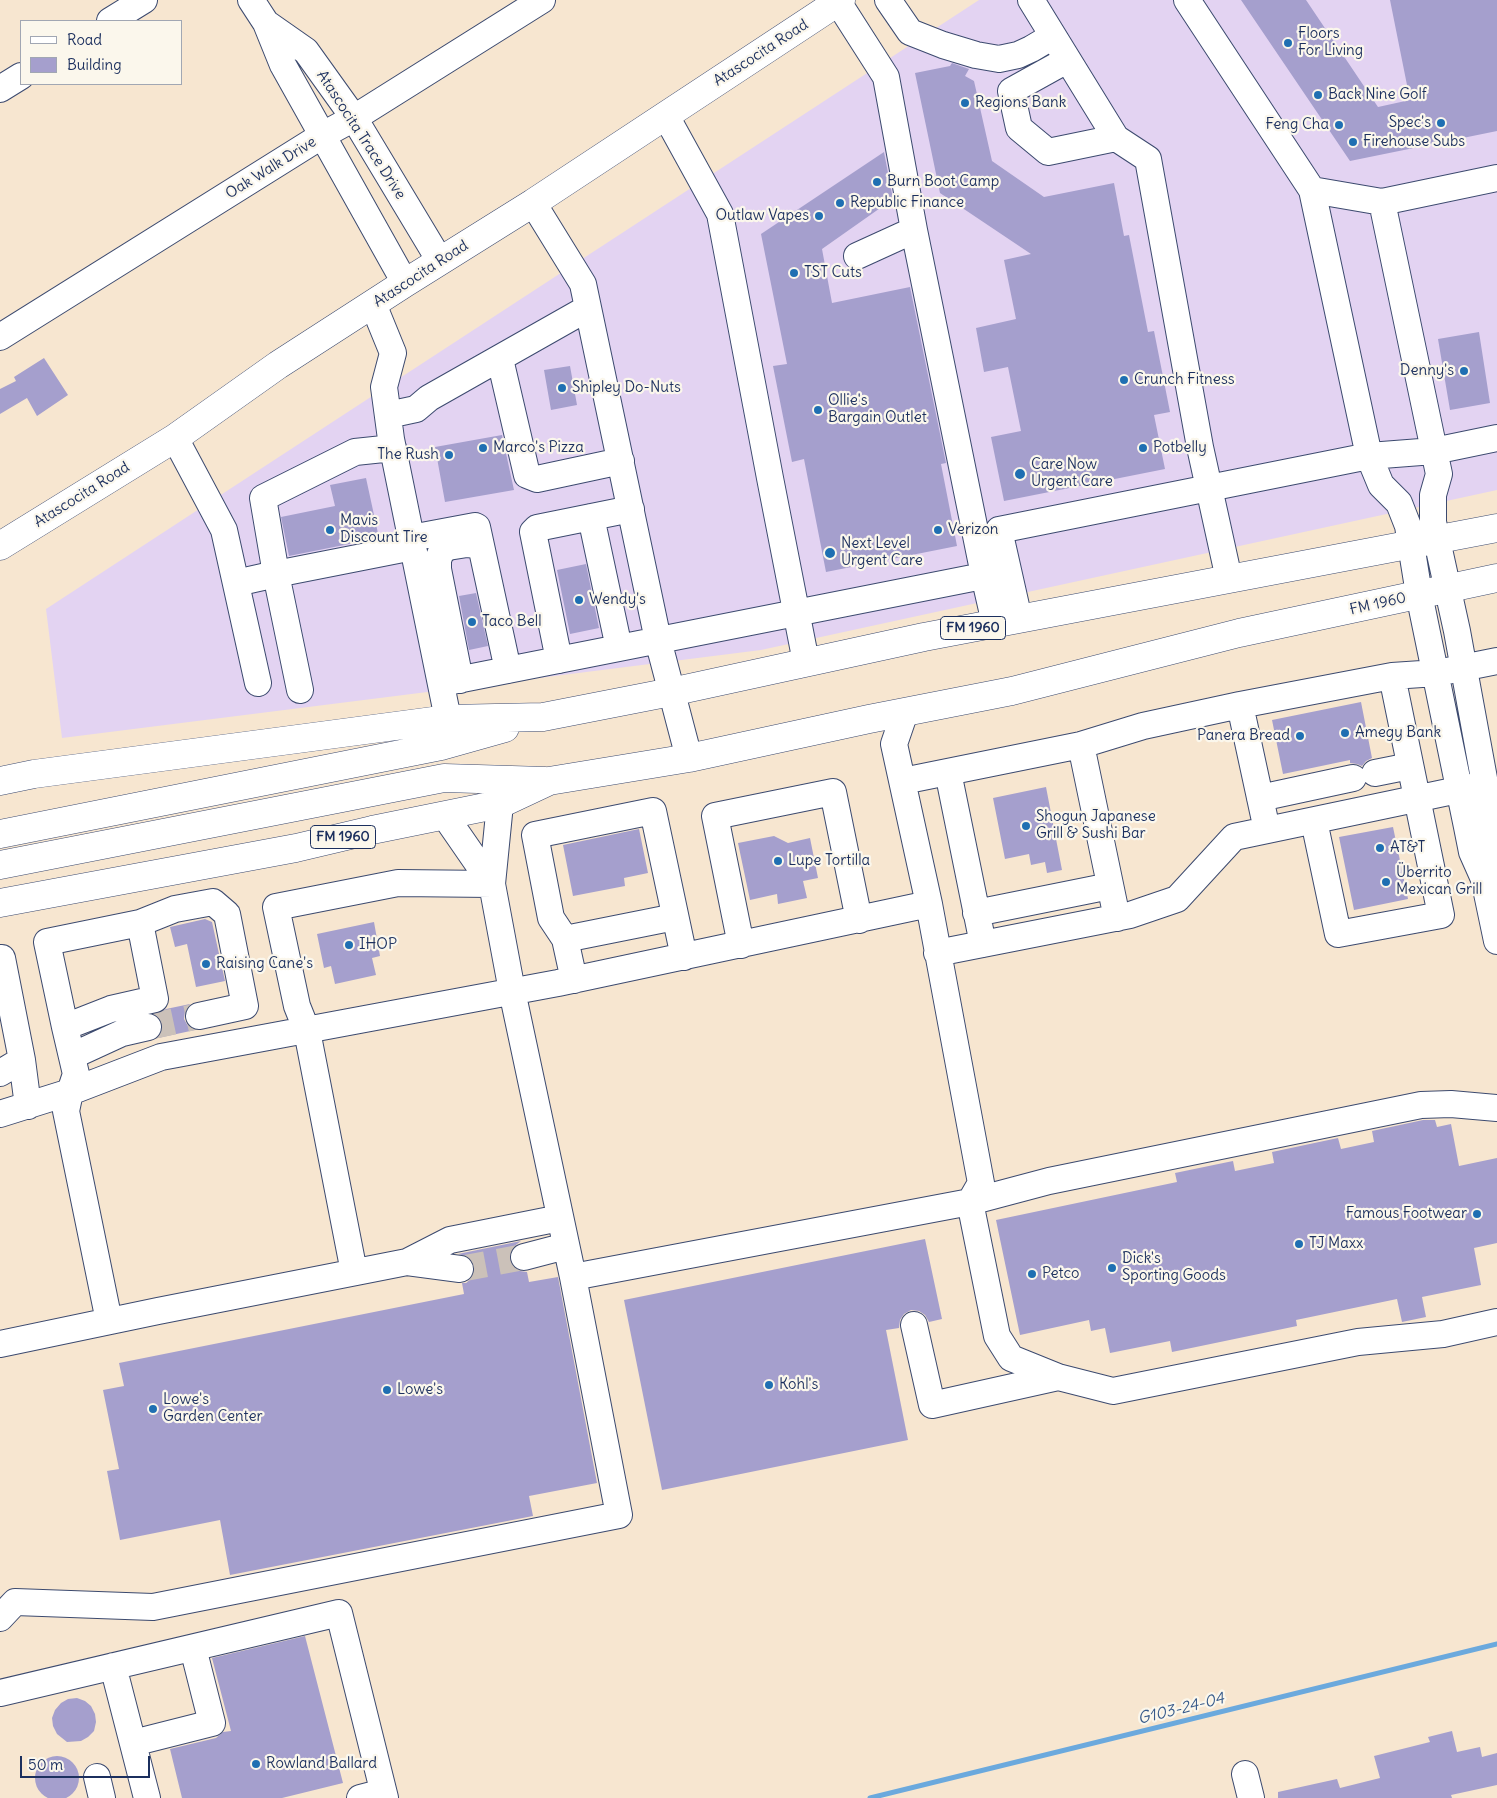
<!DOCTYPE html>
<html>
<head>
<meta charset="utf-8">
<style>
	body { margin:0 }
	#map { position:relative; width:1497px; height:1798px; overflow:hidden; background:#f7e6d0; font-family:Delius,sans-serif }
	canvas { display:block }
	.legend { position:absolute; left:20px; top:20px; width:162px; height:65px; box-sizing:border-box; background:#fbf7ec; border:1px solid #a1a7b3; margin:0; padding:6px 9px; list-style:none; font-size:15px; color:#1b2f5e }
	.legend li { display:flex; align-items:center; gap:10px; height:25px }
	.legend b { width:25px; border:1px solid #a1a7b3 }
	.scale { position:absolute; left:20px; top:1756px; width:130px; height:22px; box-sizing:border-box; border:2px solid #1b2f5e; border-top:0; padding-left:6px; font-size:15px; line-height:18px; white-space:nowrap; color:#1b2f5e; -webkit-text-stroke:4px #fbf7ec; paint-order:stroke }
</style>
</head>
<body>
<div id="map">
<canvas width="1497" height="1798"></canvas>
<ul class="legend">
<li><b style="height:6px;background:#fff"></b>Road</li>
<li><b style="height:14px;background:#a59fcd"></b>Building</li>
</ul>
<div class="scale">50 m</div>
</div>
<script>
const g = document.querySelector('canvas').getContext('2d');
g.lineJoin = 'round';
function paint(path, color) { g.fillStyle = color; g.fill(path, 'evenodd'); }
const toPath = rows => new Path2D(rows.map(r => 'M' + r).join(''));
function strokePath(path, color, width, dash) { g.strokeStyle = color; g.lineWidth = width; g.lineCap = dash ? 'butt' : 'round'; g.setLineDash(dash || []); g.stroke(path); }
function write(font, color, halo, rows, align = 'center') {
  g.font = font + ' Delius,sans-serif'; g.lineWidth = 4.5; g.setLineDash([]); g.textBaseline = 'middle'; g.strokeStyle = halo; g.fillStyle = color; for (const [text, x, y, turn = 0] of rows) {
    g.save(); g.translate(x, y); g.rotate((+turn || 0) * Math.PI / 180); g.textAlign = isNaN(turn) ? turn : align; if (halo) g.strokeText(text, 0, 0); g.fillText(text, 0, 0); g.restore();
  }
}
paint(toPath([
	[979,0,1497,0,1497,490,761,650,62,738,46,609]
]), '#e3d3f2');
strokePath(toPath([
	[870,1798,1497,1644]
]), '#6ba9dd', 5);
paint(toPath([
	[1241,0,1306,0,1378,107,1410,100,1390,0,1497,0,1497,131,1350,161],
	[952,63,969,69,965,76,974,81,992,161,1044,197,1114,183,1124,236,1129,235,1148,332,1154,331,1170,412,1154,415,1165,469,1004,501,991,437,1021,431,1008,367,984,372,976,328,1016,319,1004,260,1031,254,940,193,915,73,950,66],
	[884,152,893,199,822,249,832,303,910,287,946,463,941,464,957,546,826,572,804,459,792,462,773,366,787,364,761,234],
	[1479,332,1490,403,1450,410,1438,339],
	[44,358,68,395,37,416,27,398,0,414,0,389,16,381,14,377],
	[570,366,577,405,551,410,544,370],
	[502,435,514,490,445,502,435,447],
	[366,478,379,538,289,556,281,517,335,506,330,485],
	[586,564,599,628,570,634,557,570],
	[476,593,488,646,469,650,459,596],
	[1361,702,1372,758,1366,761,1362,766,1357,764,1350,763,1350,760,1283,774,1272,720],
	[1046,787,1062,870,1047,873,1045,862,1031,865,1029,854,1005,859,993,798],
	[1393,827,1408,899,1354,910,1339,837],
	[639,829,648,873,624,878,625,886,573,896,563,845],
	[774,836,788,843,810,838,818,878,803,881,807,898,778,904,777,894,750,900,738,843],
	[205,919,212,922,225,981,196,987,187,944,175,947,170,927],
	[374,922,380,956,372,958,376,975,335,984,331,966,324,968,317,934],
	[190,1004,185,1011,184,1019,188,1026,195,1030,158,1038,162,1032,163,1024,159,1017,155,1014,166,1009],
	[1423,1120,1435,1120,1437,1127,1451,1124,1459,1166,1497,1158,1497,1243,1474,1248,1481,1285,1422,1297,1426,1317,1402,1322,1397,1299,1296,1320,1297,1326,1172,1352,1170,1341,1110,1353,1105,1328,1091,1331,1089,1320,1020,1335,996,1220,1177,1182,1175,1173,1233,1161,1235,1171,1274,1163,1272,1152,1338,1138,1341,1149,1374,1142,1372,1131],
	[925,1239,942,1319,929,1322,925,1315,919,1311,911,1310,904,1314,900,1320,899,1328,886,1330,908,1440,662,1490,624,1300],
	[521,1241,513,1247,509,1254,510,1261,514,1268,520,1271,527,1272,529,1282,558,1277,597,1483,529,1496,533,1516,230,1575,220,1520,120,1540,107,1471,119,1469,103,1390,124,1386,119,1363,464,1294,462,1283,466,1283,472,1278,475,1271,474,1264,469,1257,458,1254],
	[305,1636,343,1783,282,1798,182,1798,170,1749,216,1738,223,1732,231,1731,212,1658],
	[77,1698,85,1701,91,1706,95,1714,96,1722,94,1731,88,1737,81,1741,67,1742,57,1734,53,1726,52,1718,55,1710,61,1703,68,1699],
	[1452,1731,1457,1752,1480,1747,1482,1757,1497,1753,1497,1785,1451,1795,1452,1798,1278,1798,1278,1792,1337,1779,1340,1788,1380,1778,1374,1756,1430,1742,1428,1737],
	'35 1778a22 22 0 1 1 44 0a22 22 0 1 1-44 0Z'
]), '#a59fcd');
strokePath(toPath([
	[148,1027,199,1016],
	[460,1269,524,1257]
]), '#cbc1b9', 26, [26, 13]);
const minor = toPath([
	[251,0,266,23,283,65,405,283],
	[888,0,910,32,943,45,976,55,999,59,1018,55,1031,49,1053,36],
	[1031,0,1116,138,1148,159,1200,447,1229,579],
	[1187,0,1312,190,1369,456,1381,485,1399,503,1408,526,1419,594,1467,827,1472,852,1484,879,1485,784,1457,631,1433,522,1433,495,1439,474,1382,202,1312,190],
	[838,2,886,77,914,230],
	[110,21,144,0],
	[266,23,306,51,354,118,440,261],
	[1067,60,1011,91,1019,128,1048,152,1116,138],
	[0,89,21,76],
	[666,116,720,214,770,478,806,662],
	[1382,202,1497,178],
	[533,203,583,284,658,640,689,758],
	[857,256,914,230,984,575,995,623],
	[373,304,393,353,384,387,391,439,448,719],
	[0,337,323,135,354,118,542,0],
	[500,359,527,475,537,479,621,461],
	[388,415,416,409,429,398,588,308],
	[175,438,224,530,258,683],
	[591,517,619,648],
	[411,538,475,526,477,527,508,670],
	[236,583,276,574,263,498,355,452,393,448],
	[1019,619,999,530,1369,456,1434,451,1497,438],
	[559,660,533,532,537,528,631,509],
	[460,680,438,569,438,560,441,552,448,547,467,544,477,545],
	[442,683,1008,571],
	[300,690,276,574,413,547],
	[1240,705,1267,830],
	[905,712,894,744,929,904,981,1183,970,1202,997,1336,1011,1358,1058,1377,1113,1391,1358,1342,1443,1334,1497,1322],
	[1081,745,1117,918],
	[948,772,983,944],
	[1375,773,1410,766],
	[903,781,1081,745,1143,726,1240,705,1392,676,1437,673,1497,661],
	[1260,798,1353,778],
	[445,816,492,884,500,804],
	[1314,821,1338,934,1441,915,1392,676],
	[1484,879,1497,941],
	[976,913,1110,886],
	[140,923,175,909,213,902,227,914,245,1006,199,1016],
	[565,939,675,917],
	[741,945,715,816,833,792,859,920],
	[937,953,1130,915,1177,899,1234,837,1477,786],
	[0,958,2,958,22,1060,0,1073],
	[574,980,565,939,551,918,535,835,653,811,684,957],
	[65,1027,111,1009,155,999,140,923,47,942,65,1027,76,1074,70,1092,66,1111,109,1321],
	[72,1056,122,1033,148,1027],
	[22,1060,28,1106],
	[0,1114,70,1092,161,1057,558,983,929,904],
	[524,1257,566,1246],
	[407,1262,460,1269],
	[354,1272,307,1031,297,1006,276,907,398,883,492,884,512,991,573,1277,970,1202,1049,1181,1421,1105,1451,1104,1497,1108],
	[914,1325,932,1405,1058,1377],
	[0,1344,158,1311,407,1262,450,1240,560,1218],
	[0,1618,15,1602,153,1607,619,1515,573,1277],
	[113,1666,147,1798],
	[0,1693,339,1613,385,1798],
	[133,1743,212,1723,193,1648],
	[1245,1774,1251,1798],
	[97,1777,102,1798],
	[360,1798,383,1792]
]);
const major = toPath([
	[0,546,175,438,278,365,405,283,533,203,841,0],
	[0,781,34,774,448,719,543,717,671,692,924,637,1497,528],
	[0,834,441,746,505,728],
	[0,865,444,778,545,781],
	[0,903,296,848,372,830,500,804,549,781,689,758,869,719,1012,691,1239,633,1497,578]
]);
strokePath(minor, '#3c4a6f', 28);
strokePath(major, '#3c4a6f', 29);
strokePath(minor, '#fff', 26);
strokePath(major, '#fff', 28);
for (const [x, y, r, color] of [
	[1288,43,5,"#1f6fb2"],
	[1318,95,5,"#1f6fb2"],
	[965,103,5,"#1f6fb2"],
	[1441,123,5,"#1f6fb2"],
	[1339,125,5,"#1f6fb2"],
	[1353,142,5,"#1f6fb2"],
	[877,182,5,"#1f6fb2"],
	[840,203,5,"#1f6fb2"],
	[819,216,5,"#1f6fb2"],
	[794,273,5,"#1f6fb2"],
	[1464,371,5,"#1f6fb2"],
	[1124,380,5,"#1f6fb2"],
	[562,388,5,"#1f6fb2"],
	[818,410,5,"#1f6fb2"],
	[483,448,5,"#1f6fb2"],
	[1143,448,5,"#1f6fb2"],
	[449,455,5,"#1f6fb2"],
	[1020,474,6,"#1f6fb2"],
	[330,530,5,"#1f6fb2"],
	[938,530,5,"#1f6fb2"],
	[830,553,6,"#1f6fb2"],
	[579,600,5,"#1f6fb2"],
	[472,622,5,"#1f6fb2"],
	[1345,733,5,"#1f6fb2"],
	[1300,736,5,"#1f6fb2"],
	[1026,826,5,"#1f6fb2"],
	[1380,848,5,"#1f6fb2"],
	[778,861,5,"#1f6fb2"],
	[1386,882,5,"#1f6fb2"],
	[349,945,5,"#1f6fb2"],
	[206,964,5,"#1f6fb2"],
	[1477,1214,5,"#1f6fb2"],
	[1299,1244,5,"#1f6fb2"],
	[1112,1268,5,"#1f6fb2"],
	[1032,1274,5,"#1f6fb2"],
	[769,1385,5,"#1f6fb2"],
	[387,1390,5,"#1f6fb2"],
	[153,1409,5,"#1f6fb2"],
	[256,1764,5,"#1f6fb2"]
]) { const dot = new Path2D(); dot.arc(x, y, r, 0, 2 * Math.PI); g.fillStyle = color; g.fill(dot); strokePath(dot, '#fbf7ec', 2); }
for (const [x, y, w] of [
	[973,628,65],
	[343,837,65]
]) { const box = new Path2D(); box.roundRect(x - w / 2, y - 11.5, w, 23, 4); g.fillStyle = '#fbf7ec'; g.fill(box); strokePath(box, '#1b2f5e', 1); }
write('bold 14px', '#1b2f5e', null, [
	["FM 1960",973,628],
	["FM 1960",343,837]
]);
write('15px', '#1b2f5e', '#fbf7ec', [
	["Floors",1298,34],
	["For Living",1298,51],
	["Back Nine Golf",1328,95],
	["Regions Bank",975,103],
	["Spec's",1431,123,"right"],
	["Feng Cha",1329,125,"right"],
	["Firehouse Subs",1363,142],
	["Burn Boot Camp",887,182],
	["Republic Finance",850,203],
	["Outlaw Vapes",809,216,"right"],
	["TST Cuts",804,273],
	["Denny's",1454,371,"right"],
	["Crunch Fitness",1134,380],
	["Shipley Do-Nuts",572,388],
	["Ollie's",828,401],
	["Bargain Outlet",828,418],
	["Marco's Pizza",493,448],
	["Potbelly",1153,448],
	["The Rush",439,455,"right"],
	["Care Now",1031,465],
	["Urgent Care",1031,482],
	["Mavis",340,521],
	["Discount Tire",340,538],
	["Verizon",948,530],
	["Next Level",841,544],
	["Urgent Care",841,561],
	["Wendy's",589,600],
	["Taco Bell",482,622],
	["Amegy Bank",1355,733],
	["Panera Bread",1290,736,"right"],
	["Shogun Japanese",1036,817],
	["Grill & Sushi Bar",1036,834],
	["AT&T",1390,848],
	["Lupe Tortilla",788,861],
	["Überrito",1396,873],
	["Mexican Grill",1396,890],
	["IHOP",359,945],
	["Raising Cane's",216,964],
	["Famous Footwear",1467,1214,"right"],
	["TJ Maxx",1309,1244],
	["Dick's",1122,1259],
	["Sporting Goods",1122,1276],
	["Petco",1042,1274],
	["Kohl's",779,1385],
	["Lowe's",397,1390],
	["Lowe's",163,1400],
	["Garden Center",163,1417],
	["Rowland Ballard",266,1764]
], 'left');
write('15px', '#1b2f5e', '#fbf7ec', [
	["Atascocita Road",761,53,-33],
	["Atascocita Trace Drive",361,135,57],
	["Oak Walk Drive",271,168,-32],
	["Atascocita Road",421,274,-33],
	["Atascocita Road",82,495,-32],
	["FM 1960",1378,604,-13]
]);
write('italic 16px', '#375a8a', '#fbf7ec', [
	["G103-24-04",1181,1709,-14]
]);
</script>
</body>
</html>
